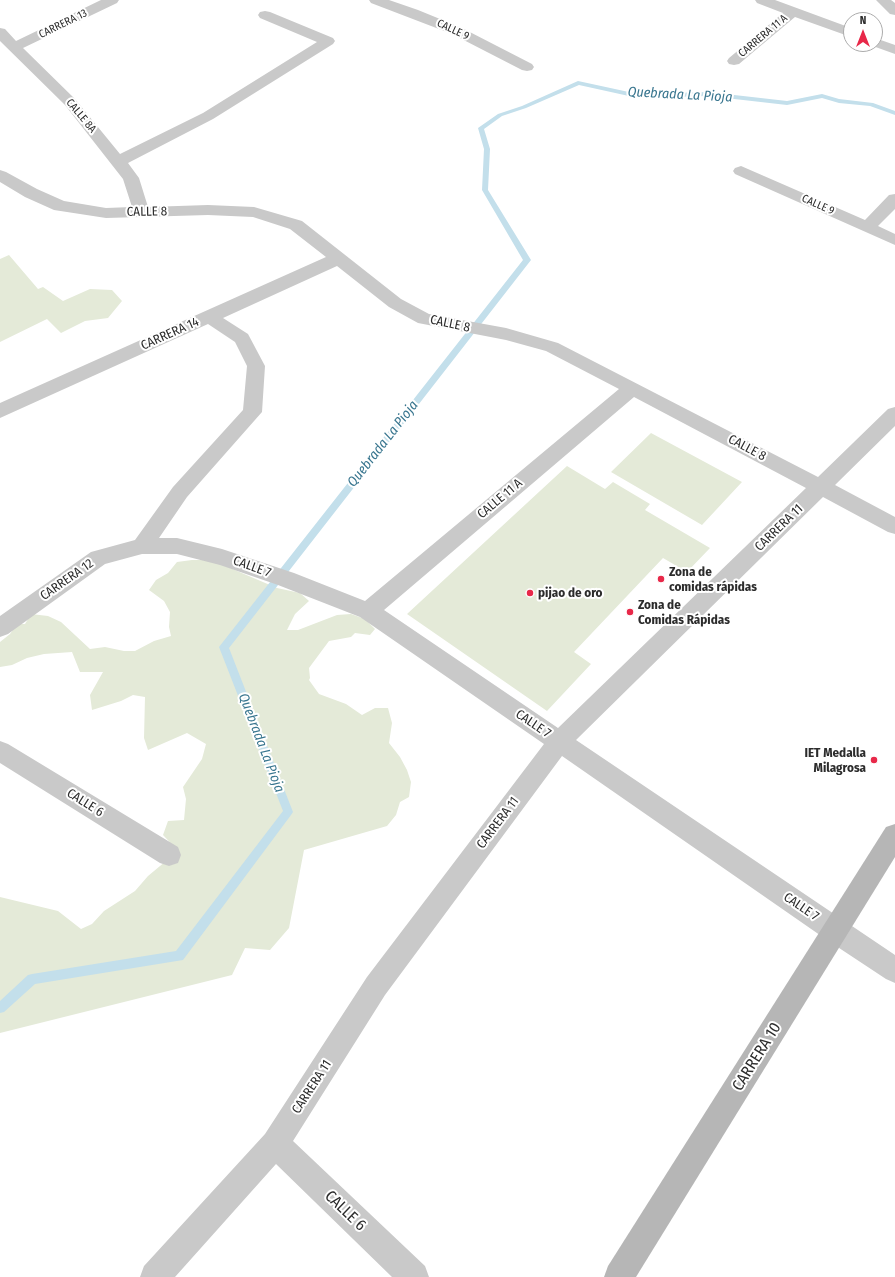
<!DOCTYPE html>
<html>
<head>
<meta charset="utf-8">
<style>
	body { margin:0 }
	#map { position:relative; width:895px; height:1277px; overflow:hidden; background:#fff; font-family:"Fira Sans Condensed",sans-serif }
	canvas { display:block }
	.north { position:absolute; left:843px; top:12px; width:40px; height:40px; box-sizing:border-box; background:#fff; border:1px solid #ababab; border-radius:50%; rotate:0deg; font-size:11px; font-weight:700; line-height:16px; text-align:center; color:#2c2c2c }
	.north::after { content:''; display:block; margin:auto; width:14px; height:18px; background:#e82849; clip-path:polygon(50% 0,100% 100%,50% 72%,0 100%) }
</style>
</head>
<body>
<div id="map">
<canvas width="895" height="1277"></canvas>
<div class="north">N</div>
</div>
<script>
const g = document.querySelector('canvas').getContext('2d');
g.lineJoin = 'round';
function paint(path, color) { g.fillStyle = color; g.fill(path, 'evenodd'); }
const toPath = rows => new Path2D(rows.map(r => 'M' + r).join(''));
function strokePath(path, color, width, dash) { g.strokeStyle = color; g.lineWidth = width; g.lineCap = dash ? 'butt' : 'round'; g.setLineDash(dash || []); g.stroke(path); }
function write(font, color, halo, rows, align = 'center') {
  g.font = font + ' "Fira Sans Condensed",sans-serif'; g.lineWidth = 4; g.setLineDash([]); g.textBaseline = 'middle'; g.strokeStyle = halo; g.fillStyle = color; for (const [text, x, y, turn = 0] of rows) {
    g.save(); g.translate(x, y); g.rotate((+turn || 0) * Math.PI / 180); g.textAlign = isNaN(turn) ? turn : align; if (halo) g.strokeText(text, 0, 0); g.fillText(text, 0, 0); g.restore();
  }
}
paint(toPath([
	[9,255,38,289,43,287,63,301,90,289,112,290,122,301,108,318,85,321,61,333,47,319,0,342,0,259],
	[651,433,742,482,702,525,611,472],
	[567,466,605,489,613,482,650,504,645,510,710,548,687,572,663,558,574,652,591,664,547,711,407,614],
	[192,560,204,560,223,565,277,588,300,593,309,601,295,614,287,630,298,630,337,615,351,614,365,619,375,629,370,635,355,633,351,637,329,641,309,668,310,678,309,680,319,694,346,704,362,715,375,708,388,708,392,723,389,743,400,757,407,770,411,782,409,797,400,802,396,815,387,826,304,850,289,928,270,950,245,948,232,975,0,1033,0,897,58,911,81,929,92,924,104,911,135,891,148,876,178,851,163,835,168,821,184,820,186,799,183,787,202,759,206,744,187,733,148,750,144,738,145,697,133,695,121,701,92,710,90,695,103,672,80,672,72,652,44,654,27,658,12,665,0,667,0,642,10,634,17,624,25,624,31,614,48,616,61,622,90,649,105,647,124,651,135,651,154,641,171,636,169,627,170,612,164,601,149,590,156,580,168,573,177,562]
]), '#e4ead8');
paint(toPath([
	[578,81,638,94,708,92,787,101,822,94,839,99,873,103,895,111,895,115,870,106,839,103,822,98,787,105,708,96,638,98,579,85,526,108,502,116,484,129,490,149,488,190,531,260,229,648,293,812,291,815,183,960,35,984,4,1012,0,1013,0,1001,28,975,32,974,176,951,283,811,219,647,523,260,482,190,484,149,478,128,498,114,522,106,578,81]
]), '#c3dfeb');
paint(toPath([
	[101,0,119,0,117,3,23,48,75,99,120,154,203,113,317,42,260,18,258,15,260,12,265,11,270,12,333,38,335,41,333,44,213,119,128,163,139,178,148,207,208,205,254,207,302,221,401,299,429,314,506,328,558,343,818,477,888,409,895,407,895,426,835,485,895,517,895,534,888,532,823,497,576,740,895,955,895,983,886,979,827,940,562,756,385,995,293,1141,425,1266,429,1277,392,1277,276,1164,175,1277,140,1277,144,1266,265,1134,367,977,544,744,360,617,278,585,220,565,177,554,142,554,105,564,8,634,0,637,0,616,91,552,135,540,173,487,243,410,247,366,235,342,208,324,0,418,0,403,326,257,290,229,253,217,208,215,106,218,54,210,25,197,0,182,0,170,6,172,37,189,64,201,106,208,132,207,123,179,65,105,0,41,0,28,5,29,16,41,101,0],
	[337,266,389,307,418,323,506,340,546,351,619,389,365,601,294,573,222,549,177,538,159,538,187,497,262,412,265,366,248,334,223,318,337,266],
	[634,397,806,488,558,728,384,610,634,397],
	[369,0,389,0,418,10,462,28,532,64,534,67,532,70,527,71,522,70,452,34,371,3,369,0],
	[755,0,775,0,851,28,851,37,795,17,739,64,734,65,729,64,727,61,729,58,783,13,757,3,755,0],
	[876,0,891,0,895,3,895,15,890,14,876,0],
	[875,38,895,45,895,54,870,45,869,44,875,44,875,38],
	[741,166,865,220,889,195,895,194,895,209,878,226,895,234,895,245,735,174,733,171,735,168,741,166],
	[0,741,8,744,178,847,181,855,178,863,169,866,160,863,0,763,0,741]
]), '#c9c9c9');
paint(toPath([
	[895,824,895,857,636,1277,604,1277,608,1266,886,827,895,824]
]), '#b6b6b6');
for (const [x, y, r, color] of [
	[661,579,4,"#e82849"],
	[530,593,4,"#e82849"],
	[630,612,4,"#e82849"],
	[874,760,4,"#e82849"]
]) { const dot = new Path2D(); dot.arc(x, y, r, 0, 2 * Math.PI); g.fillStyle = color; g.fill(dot); strokePath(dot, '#fff', 1.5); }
write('11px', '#2c2c2c', '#fff', [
	["CARRERA 13",63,24,-26],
	["CALLE 9",453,30,25],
	["CARRERA 11 A",763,36,-40],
	["CALLE 8A",81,116,50],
	["CALLE 9",818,205,24]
]);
write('13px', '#2c2c2c', '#fff', [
	["CALLE 8",147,212,-1],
	["CALLE 8",450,324,12],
	["CARRERA 14",170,334,-24],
	["CALLE 8",747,448,28],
	["CALLE 11 A",500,499,-40],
	["CARRERA 11",779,528,-44],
	["CALLE 7",252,567,20],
	["CARRERA 12",67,580,-35],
	["CALLE 7",533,724,34],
	["CALLE 6",85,803,32],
	["CARRERA 11",498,823,-53],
	["CALLE 7",801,907,34],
	["CARRERA 11",312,1087,-57]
]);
write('bold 13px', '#2c2c2c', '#fff', [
	["Zona de",669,572],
	["comidas rápidas",669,587],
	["pijao de oro",538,593],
	["Zona de",638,605],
	["Comidas Rápidas",638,620],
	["IET Medalla",866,753,"right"],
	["Milagrosa",866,768,"right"]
], 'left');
write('italic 14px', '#39768f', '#fff', [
	["Quebrada La Pioja",680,95,3],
	["Quebrada La Pioja",383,444,-52],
	["Quebrada La Pioja",261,743,69]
]);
write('16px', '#2c2c2c', '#fff', [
	["CARRERA 10",757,1057,-58],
	["CALLE 6",345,1211,44]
]);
</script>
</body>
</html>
